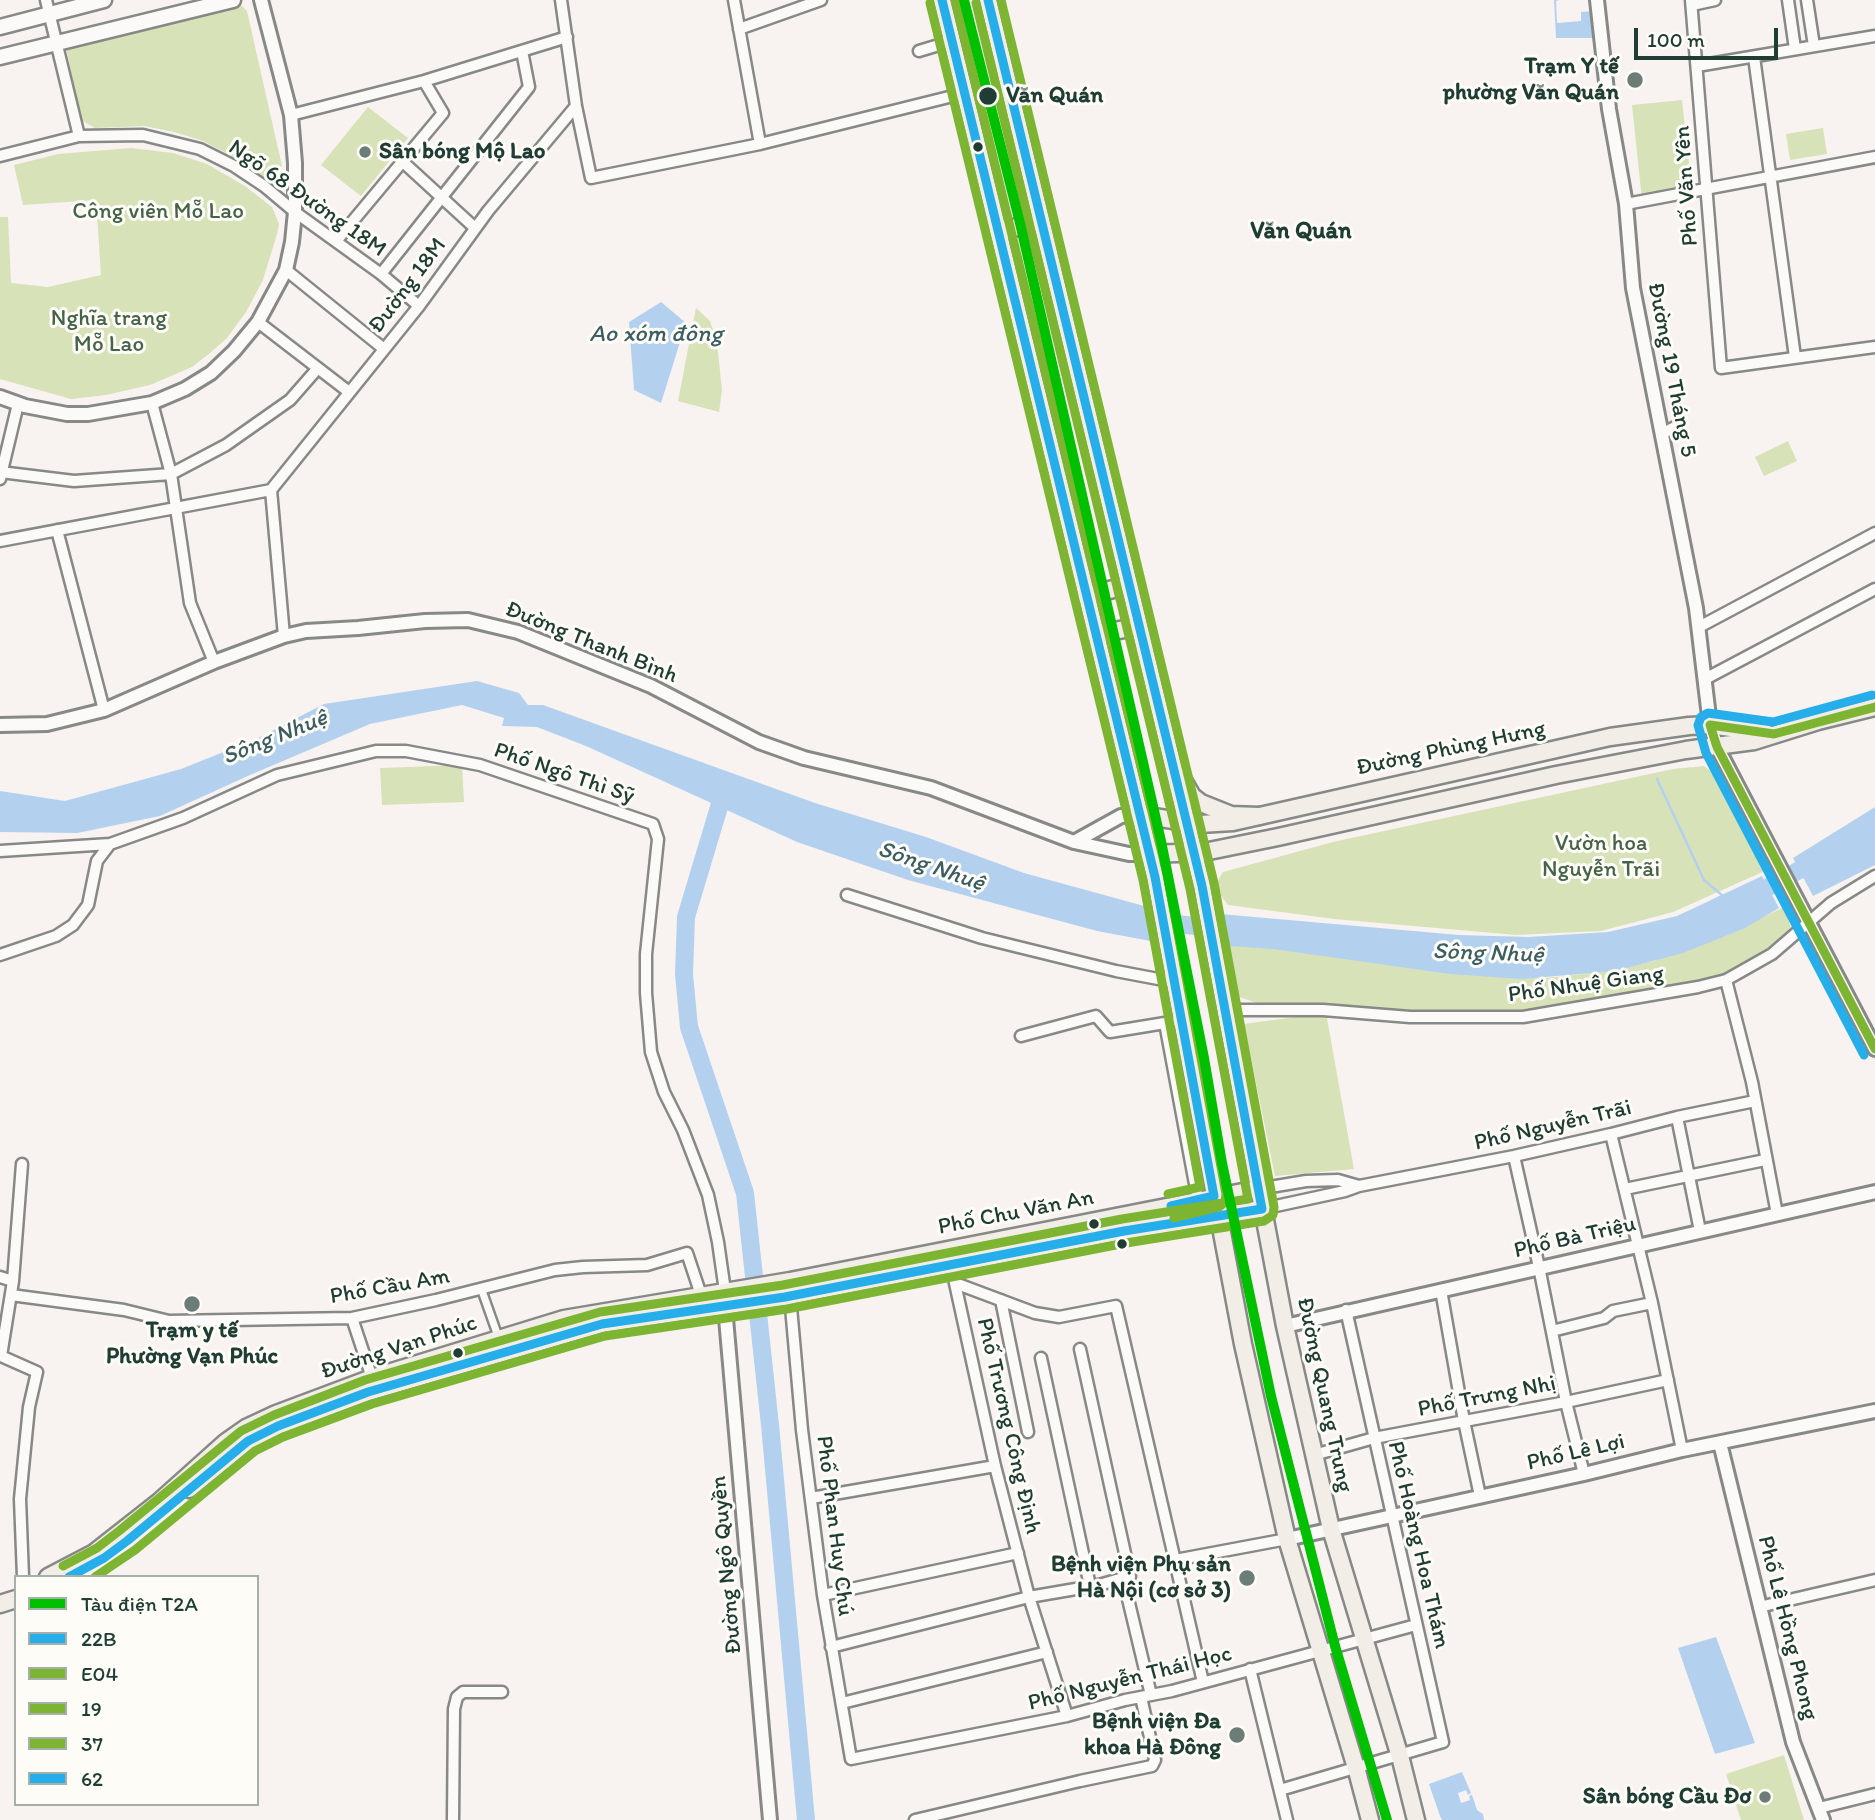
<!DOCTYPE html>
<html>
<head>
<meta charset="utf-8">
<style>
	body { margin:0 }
	#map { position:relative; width:1875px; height:1820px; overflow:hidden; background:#f8f3f0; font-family:Itim,sans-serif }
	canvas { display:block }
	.legend { position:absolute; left:14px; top:1575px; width:245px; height:231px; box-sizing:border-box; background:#fdfcf7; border:2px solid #a4b0a9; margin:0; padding:9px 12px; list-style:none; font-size:21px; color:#1f3d34 }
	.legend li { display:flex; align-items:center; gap:14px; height:35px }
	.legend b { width:35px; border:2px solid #a4b0a9 }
	.scale { position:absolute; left:1634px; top:28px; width:144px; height:32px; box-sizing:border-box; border:4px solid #1f3d34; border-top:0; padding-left:9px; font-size:21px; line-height:24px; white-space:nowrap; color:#1f3d34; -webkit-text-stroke:5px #fdfcf7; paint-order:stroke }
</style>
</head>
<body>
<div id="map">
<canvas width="1875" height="1820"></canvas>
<ul class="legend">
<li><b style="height:9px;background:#00c000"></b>Tàu điện T2A</li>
<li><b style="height:9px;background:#26aeeb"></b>22B</li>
<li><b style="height:9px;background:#7db532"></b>E04</li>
<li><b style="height:9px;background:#7db532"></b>19</li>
<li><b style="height:9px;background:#7db532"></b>37</li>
<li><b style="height:9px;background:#26aeeb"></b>62</li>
</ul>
<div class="scale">100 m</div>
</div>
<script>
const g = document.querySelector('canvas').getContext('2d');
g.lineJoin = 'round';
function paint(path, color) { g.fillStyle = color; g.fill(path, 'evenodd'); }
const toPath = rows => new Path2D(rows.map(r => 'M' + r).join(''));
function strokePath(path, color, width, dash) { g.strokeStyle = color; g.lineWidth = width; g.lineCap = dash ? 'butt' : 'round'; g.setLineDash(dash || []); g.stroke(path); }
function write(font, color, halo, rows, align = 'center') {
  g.font = font + ' Itim,sans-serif'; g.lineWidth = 6; g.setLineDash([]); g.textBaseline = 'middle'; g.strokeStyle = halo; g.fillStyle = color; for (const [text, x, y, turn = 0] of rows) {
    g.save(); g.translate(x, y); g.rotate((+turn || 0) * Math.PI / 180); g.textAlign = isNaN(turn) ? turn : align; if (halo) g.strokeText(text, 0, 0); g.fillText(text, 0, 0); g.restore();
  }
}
paint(toPath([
	[240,4,247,11,282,166,263,177,234,157,203,141,174,132,144,126,95,128,81,120,66,47],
	[1682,100,1692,191,1642,200,1632,105],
	[368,107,408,138,361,196,321,165],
	[1823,128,1827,154,1790,160,1786,134],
	[131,148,173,153,207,164,245,186,272,207,279,224,277,234,263,280,246,312,227,338,210,353,192,367,150,385,106,395,71,399,0,379,0,217,8,217,11,283,48,287,101,275,96,200,23,205,14,165,58,154],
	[696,308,710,321,717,343,722,390,719,412,678,401],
	[1788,441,1797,461,1764,476,1755,457],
	[462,765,464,802,382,805,380,768],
	[1704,766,1720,778,1767,870,1673,912,1601,931,1516,935,1334,919,1228,905,1214,887,1223,872,1333,842,1673,769],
	[1784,907,1791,928,1772,952,1725,977,1523,1016,1410,1015,1257,1003,1233,995,1224,981,1220,952,1223,945,1273,946,1475,975,1546,978,1609,971,1654,961,1747,925],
	[1326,1013,1354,1169,1275,1176,1244,1024],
	[1784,1755,1804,1820,1741,1820,1726,1774]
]), '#d7e2b8');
paint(toPath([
	[1554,0,1559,0,1556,1,1557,23,1581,21,1581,12,1595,11,1597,38,1556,38],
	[661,302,686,323,661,403,634,390,629,322],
	[477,681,519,693,528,705,543,705,815,803,926,837,1024,873,1155,909,1161,943,1097,931,908,880,797,842,586,746,537,727,502,726,504,718,462,705,370,724,250,775,160,816,77,833,0,832,0,791,65,801,181,769,256,739,324,704],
	[1875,807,1875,865,1813,896,1793,858],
	[1762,876,1779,908,1745,928,1683,953,1615,971,1522,979,1450,974,1273,949,1215,945,1209,913,1459,935,1528,937,1608,932,1677,916],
	[1716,1637,1755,1743,1715,1754,1678,1648],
	[1462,1772,1471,1793,1468,1795,1466,1790,1458,1793,1461,1803,1470,1800,1469,1796,1472,1795,1477,1810,1483,1814,1484,1820,1442,1820,1440,1816,1429,1784]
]), '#b3d1ef');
strokePath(toPath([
	[1657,779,1704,880,1723,896]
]), '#b3d1ef', 2.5);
strokePath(toPath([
	[725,787,686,917,684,974,689,1027,745,1193,770,1425,806,1820],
	[1747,899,1821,858],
	[1148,921,1224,929]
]), '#b3d1ef', 18);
const pedestrian = toPath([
	[481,1288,499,1339]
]);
const minor = toPath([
	[46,0,79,136],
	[561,0,576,106,591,178,760,144,965,93],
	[734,0,760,144],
	[1691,0,1721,368,1875,347],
	[1788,0,1795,49],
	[1807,0,1814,46],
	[1692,5,1715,0],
	[739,29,821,0],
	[919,51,952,41],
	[1754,57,1795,357],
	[1697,66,1875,36],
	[291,115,424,81,567,37],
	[0,156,79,136,143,135,200,149,234,166,264,186,295,212,381,274,419,306],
	[403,162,475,228],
	[1626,204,1875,157],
	[337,240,443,113,424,81],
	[286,270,384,349],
	[381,274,529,87,522,51],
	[258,322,349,392],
	[152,403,171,474,190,603,214,662],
	[1661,434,1677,426],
	[0,472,74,481,171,474,226,445,290,400,318,368],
	[0,479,18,404],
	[271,490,419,306,488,211,576,106],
	[271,490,284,636],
	[57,530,104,710],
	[0,541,271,490],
	[1699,627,1875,533],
	[1705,679,1875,589],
	[0,851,110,844,183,818,277,775,376,751,406,751,480,765,653,824,658,839,646,954,646,993,651,1052,664,1092,683,1130,708,1195,718,1242,725,1291],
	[847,895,982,938,1116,971,1174,982],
	[0,955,56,936,73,925,88,905,97,861,110,844],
	[1726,980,1752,1082,1777,1214],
	[1225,1010,1323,1010,1410,1017,1523,1017,1698,987,1726,980,1772,954,1831,903,1875,876],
	[1165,1023,1198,1200],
	[1021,1036,1096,1016,1110,1032,1171,1022],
	[1677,1117,1700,1231],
	[1611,1134,1652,1303,1682,1450],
	[1514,1156,1539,1267,1566,1402,1584,1474],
	[1258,1189,1306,1181,1338,1180,1359,1186],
	[1625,1189,1765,1160],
	[1262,1209,1345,1191,1359,1186,1514,1156,1611,1134,1677,1117,1755,1101],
	[951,1265,995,1466,1029,1597,1067,1716],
	[0,1277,13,1281,1,1356,37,1372,29,1407,20,1499,23,1577],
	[13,1281,22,1164],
	[955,1283,1035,1313,1059,1317,1116,1306,1203,1682],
	[1441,1290,1464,1421,1480,1496],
	[11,1295,124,1310,169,1321,352,1318,436,1300,555,1270,583,1267,647,1265,687,1253,701,1295],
	[790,1296,802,1430,823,1595,851,1759,1067,1716,1125,1700,1172,1691,1416,1625],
	[1001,1300,1028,1432],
	[352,1318,372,1378],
	[1552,1331,1604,1318,1613,1311,1652,1303],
	[1041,1358,1090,1586],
	[1314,1455,1374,1438,1566,1402,1668,1380],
	[811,1498,995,1466],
	[1175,1560,1287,1539],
	[1123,1578,1151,1695],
	[823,1595,1018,1553],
	[1759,1607,1875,1580],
	[831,1647,1029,1597,1099,1585,1130,1576,1080,1349],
	[1250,1669,1287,1820],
	[842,1703,1047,1652],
	[1280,1790,1443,1742,1346,1310],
	[1819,1808,1875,1794],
	[453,1820,454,1709,457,1697,463,1692,502,1692],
	[915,1820,1080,1781,1152,1766,1155,1760,1141,1697]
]);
const tertiary = toPath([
	[1597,0,1609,109,1626,204,1633,288,1696,608,1710,725,1717,747,1875,1049],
	[0,397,25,406,67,414,88,414,152,403,185,389,211,373,234,351,258,322,286,270,292,242,295,212,295,163,291,115,261,0],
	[0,725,47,724,104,710,214,662,284,636,306,631,358,628,425,621,468,620,518,632,651,686,759,742,804,758,931,788,1074,842,1129,854,1150,854],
	[1074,842,1121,816,1140,815],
	[725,1307,770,1820],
	[1285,1326,1875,1192],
	[1720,1443,1793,1742,1823,1820],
	[1287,1539,1584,1474,1682,1450,1875,1411]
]);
const secondary = toPath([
	[0,27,104,0],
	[0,57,233,0]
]);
const primary = toPath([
	[1140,815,1200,824,1233,822,1610,737,1689,726,1710,725,1766,733],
	[1150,854,1204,852,1278,837,1556,775,1686,750,1754,741,1818,721,1875,707],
	[189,1489,248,1441,278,1426,368,1392,602,1324,785,1297,1124,1231,1262,1209],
	[48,1577,94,1553,159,1502,226,1442,246,1428,276,1414,372,1378,564,1319,790,1281,1258,1189],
	[0,1604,16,1599]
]);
const trunk = toPath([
	[942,0,1155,877,1243,1344,1287,1539,1357,1771,1370,1820],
	[988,0,1202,886,1285,1326,1331,1529,1401,1760,1416,1820],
	[998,232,1041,221],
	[1086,596,1129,585],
	[1095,635,1139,626],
	[1180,775,1192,796,1201,803,1231,815,1259,816]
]);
strokePath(pedestrian, '#868986', 12);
strokePath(minor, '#868986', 15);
strokePath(tertiary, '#868986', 18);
strokePath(secondary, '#868986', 19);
strokePath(primary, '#868986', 21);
strokePath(trunk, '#868986', 21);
strokePath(pedestrian, '#fbfaf8', 7);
strokePath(minor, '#fbfaf8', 10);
strokePath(tertiary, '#fbfaf8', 12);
strokePath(secondary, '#fbfaf8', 14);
strokePath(primary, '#f2ede7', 16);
strokePath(trunk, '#f2ede7', 16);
strokePath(toPath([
	[942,0,1155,877,1214,1196,1171,1206],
	[69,1577,104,1558,127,1541,248,1441,278,1426,368,1392,602,1324,785,1297,1124,1231,1262,1209,1202,886,988,0]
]), '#26aeeb', 9);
strokePath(toPath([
	[930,3,1143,880,1200,1187,1168,1194],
	[95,1577,135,1550,255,1451,283,1437,372,1404,605,1336,787,1309,1126,1243,1264,1221,1273,1215,1274,1207,1214,883,1001,0]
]), '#7db532', 9);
strokePath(toPath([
	[955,0,1167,874,1226,1194,1225,1202,1219,1207,1174,1218],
	[63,1566,97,1548,119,1531,241,1431,274,1415,365,1380,600,1312,783,1285,1122,1219,1248,1199,1190,889,976,3]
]), '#7db532', 9);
strokePath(toPath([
	[1875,707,1774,734,1710,725,1717,747,1875,1049]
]), '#7db532', 9);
strokePath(toPath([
	[1864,1055,1706,753,1698,725,1701,717,1708,713,1773,722,1872,695]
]), '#26aeeb', 9);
strokePath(toPath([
	[964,0,1020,223,1161,841,1204,1058,1222,1163,1271,1396,1335,1646,1387,1820]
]), '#00c000', 10);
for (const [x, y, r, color] of [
	[1635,80,9,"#6b7d76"],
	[988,96,10,"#1f3d34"],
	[978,147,6,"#1f3d34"],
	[365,152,7,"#6b7d76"],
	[1094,1224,6,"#1f3d34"],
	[1122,1244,6,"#1f3d34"],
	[192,1304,9,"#6b7d76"],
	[458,1353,6,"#1f3d34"],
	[1247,1578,9,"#6b7d76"],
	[1237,1735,9,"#6b7d76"],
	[1765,1797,7,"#6b7d76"]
]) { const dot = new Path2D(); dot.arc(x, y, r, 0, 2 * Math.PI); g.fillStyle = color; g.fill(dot); strokePath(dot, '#fdfcf7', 2.5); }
write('bold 23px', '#1f3d34', '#fdfcf7', [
	["Trạm Y tế",1619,67],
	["phường Văn Quán",1619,93],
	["Sân bóng Mộ Lao",379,152,"left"],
	["Trạm y tế",192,1331,"center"],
	["Phường Vạn Phúc",192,1357,"center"],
	["Bệnh viện Phụ sản",1231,1565],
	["Hà Nội (cơ sở 3)",1231,1591],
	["Bệnh viện Đa",1221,1722],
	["khoa Hà Đông",1221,1748],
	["Sân bóng Cầu Đơ",1751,1797]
], 'right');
write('bold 23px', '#1f3d34', '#fdfcf7', [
	["Văn Quán",1006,96]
], 'left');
write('23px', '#1f3d34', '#fdfcf7', [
	["Phố Văn Yên",1687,186,-94],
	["Ngõ 68 Đường 18M",307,199,35],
	["Đường 18M",408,286,-53],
	["Đường 19 Tháng 5",1671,370,79],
	["Đường Thanh Bình",591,643,22],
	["Đường Phùng Hưng",1451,749,-12],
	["Phố Ngô Thì Sỹ",564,774,19],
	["Phố Nhuệ Giang",1586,985,-8],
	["Phố Nguyễn Trãi",1553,1126,-13],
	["Phố Chu Văn An",1016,1213,-11],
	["Phố Bà Triệu",1575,1238,-13],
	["Phố Cầu Am",390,1287,-10],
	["Đường Vạn Phúc",399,1348,-18],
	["Đường Quang Trung",1324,1395,78],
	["Phố Trưng Nhị",1487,1397,-11],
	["Phố Trương Công Định",1008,1426,77],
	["Phố Lê Lợi",1576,1453,-13],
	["Phố Phan Huy Chú",834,1526,83],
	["Phố Hoàng Hoa Thám",1418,1545,77],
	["Đường Ngô Quyền",727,1565,-95],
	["Phố Lê Hồng Phong",1787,1628,76],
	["Phố Nguyễn Thái Học",1130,1679,-14]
]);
write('23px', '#46634a', '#fdfcf7', [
	["Công viên Mỗ Lao",158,212],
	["Nghĩa trang",109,319],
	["Mỗ Lao",109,345],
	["Vườn hoa",1601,844],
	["Nguyễn Trãi",1601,870]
]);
write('bold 24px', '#1f3d34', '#fdfcf7', [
	["Văn Quán",1301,232]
]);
write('italic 24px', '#3c5e63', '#fdfcf7', [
	["Ao xóm đông",656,335],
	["Sông Nhuệ",275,738,-22],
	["Sông Nhuệ",931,867,19],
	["Sông Nhuệ",1488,954,2]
]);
</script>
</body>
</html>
